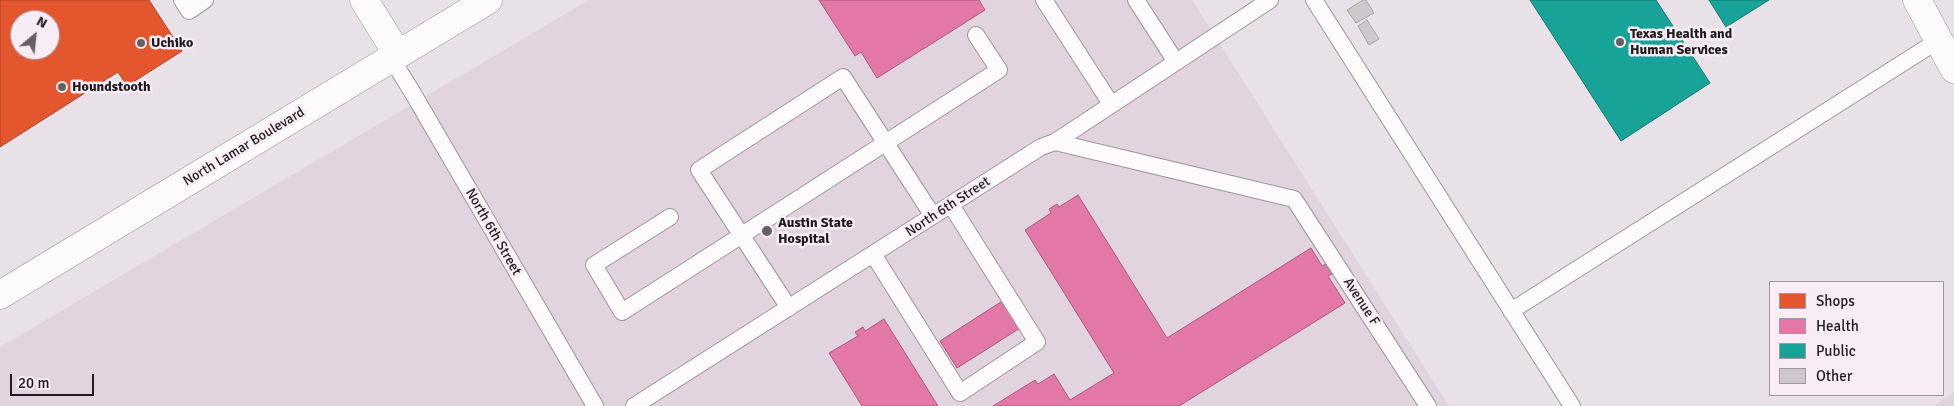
<!DOCTYPE html>
<html>
<head>
<meta charset="utf-8">
<style>
	body { margin:0 }
	#map { position:relative; width:1954px; height:406px; overflow:hidden; background:#e8e1e7; font-family:Signika,sans-serif }
	canvas { display:block }
	.legend { position:absolute; left:1769px; top:281px; width:175px; height:115px; box-sizing:border-box; background:#f8ecf5; border:1px solid #a1989f; margin:0; padding:6px 9px; list-style:none; font-size:15px; color:#1e1a1d }
	.legend li { display:flex; align-items:center; gap:10px; height:25px }
	.legend b { width:25px; border:1px solid #a1989f }
	.north { position:absolute; left:10px; top:10px; width:50px; height:50px; box-sizing:border-box; background:#f8ecf5; border:1px solid #a1989f; border-radius:50%; rotate:28deg; font-size:14px; font-weight:700; line-height:20px; text-align:center; color:#1e1a1d }
	.north::after { content:''; display:block; margin:auto; width:18px; height:22px; background:#656064; clip-path:polygon(50% 0,100% 100%,50% 72%,0 100%) }
	.scale { position:absolute; left:10px; top:374px; width:84px; height:22px; box-sizing:border-box; border:2px solid #1e1a1d; border-top:0; padding-left:6px; font-size:15px; line-height:18px; white-space:nowrap; color:#1e1a1d; -webkit-text-stroke:4px #f8ecf5; paint-order:stroke }
</style>
</head>
<body>
<div id="map">
<canvas width="1954" height="406"></canvas>
<ul class="legend">
<li><b style="height:14px;background:#e4572e"></b>Shops</li>
<li><b style="height:14px;background:#e377a8"></b>Health</li>
<li><b style="height:14px;background:#17a398"></b>Public</li>
<li><b style="height:14px;background:#cec8cb"></b>Other</li>
</ul>
<div class="north">N</div>
<div class="scale">20 m</div>
</div>
<script>
const g = document.querySelector('canvas').getContext('2d');
g.lineJoin = 'round';
function paint(path, color) { g.fillStyle = color; g.fill(path, 'evenodd'); }
const toPath = rows => new Path2D(rows.map(r => 'M' + r).join(''));
function strokePath(path, color, width, dash) { g.strokeStyle = color; g.lineWidth = width; g.lineCap = dash ? 'butt' : 'round'; g.setLineDash(dash || []); g.stroke(path); }
function write(font, color, halo, rows, align = 'center') {
  g.font = font + ' Signika,sans-serif'; g.lineWidth = 5; g.setLineDash([]); g.textBaseline = 'middle'; g.strokeStyle = halo; g.fillStyle = color; for (const [text, x, y, turn = 0] of rows) {
    g.save(); g.translate(x, y); g.rotate((+turn || 0) * Math.PI / 180); g.textAlign = isNaN(turn) ? turn : align; if (halo) g.strokeText(text, 0, 0); g.fillText(text, 0, 0); g.restore();
  }
}
paint(toPath([
	[589,0,1192,0,1449,406,0,406,0,347],
	[1954,392,1954,406,1933,406]
]), '#e2d4df');
const shops = toPath([
	[0,0,149,0,182,51,127,86,118,72,0,147,0,0],
	[20,20,50,20,50,50,20,50,20,20]
]);
paint(shops, '#e4572e');
strokePath(shops, '#a94529', 1);
const health = toPath([
	[819,0,979,0,985,10,877,78,861,52,855,56,819,0],
	[1078,195,1167,338,1311,248,1322,266,1326,264,1332,274,1328,276,1345,303,1179,406,993,406,1035,380,1038,384,1054,374,1070,400,1114,373,1025,230,1051,213,1049,209,1057,204,1059,207,1078,195],
	[1007,298,1025,325,957,368,940,341,1007,298],
	[884,319,938,406,862,406,829,353,858,336,855,332,863,327,865,331,884,319]
]);
paint(health, '#e377a8');
strokePath(health, '#a85b7e', 1);
const public = toPath([
	[1530,0,1656,0,1710,83,1621,141,1530,0],
	[1709,0,1769,0,1726,27,1709,0]
]);
paint(public, '#17a398');
strokePath(public, '#197a73', 1);
const building = toPath([
	[1363,0,1366,0,1374,13,1356,23,1347,10,1363,0],
	[1367,20,1379,39,1369,45,1358,26,1367,20]
]);
paint(building, '#cec8cb');
strokePath(building, '#a9a3a7', 1);
const service = toPath([
	[182,0,189,11,205,0],
	[1044,0,1111,104],
	[1136,0,1176,62],
	[1314,0,1572,406],
	[391,58,411,90,595,406],
	[1055,142,1270,0],
	[670,217,594,265,622,312,999,70,976,35],
	[873,254,960,393,1037,342,951,205],
	[789,308,699,170,843,77,933,216],
	[1511,311,1939,40],
	[634,406,1041,147,1055,142,1294,199,1428,406]
]);
const minor = toPath([
	[364,0,397,53]
]);
const secondary = toPath([
	[1917,0,1954,69]
]);
const primary = toPath([
	[0,295,488,0]
]);
strokePath(service, '#9c969b', 18);
strokePath(minor, '#9c969b', 29);
strokePath(secondary, '#9c969b', 29);
strokePath(primary, '#9c969b', 29);
strokePath(service, '#fcfafb', 16);
strokePath(minor, '#fcfafb', 28);
strokePath(secondary, '#fcfafb', 28);
strokePath(primary, '#fcfafb', 28);
for (const [x, y, r, color] of [
	[1620,42,5,"#656064"],
	[141,43,5,"#656064"],
	[62,87,5,"#656064"],
	[767,231,6,"#656064"]
]) { const dot = new Path2D(); dot.arc(x, y, r, 0, 2 * Math.PI); g.fillStyle = color; g.fill(dot); strokePath(dot, '#f8ecf5', 2); }
write('bold 14px', '#1e1a1d', '#f8ecf5', [
	["Texas Health and",1630,34],
	["Human Services",1630,50],
	["Uchiko",151,43],
	["Houndstooth",72,87],
	["Austin State",778,223],
	["Hospital",778,239]
], 'left');
write('14px', '#1e1a1d', '#f8ecf5', [
	["North Lamar Boulevard",244,147,-31],
	["North 6th Street",948,207,-33],
	["North 6th Street",493,232,60],
	["Avenue F",1361,302,57]
]);
</script>
</body>
</html>
